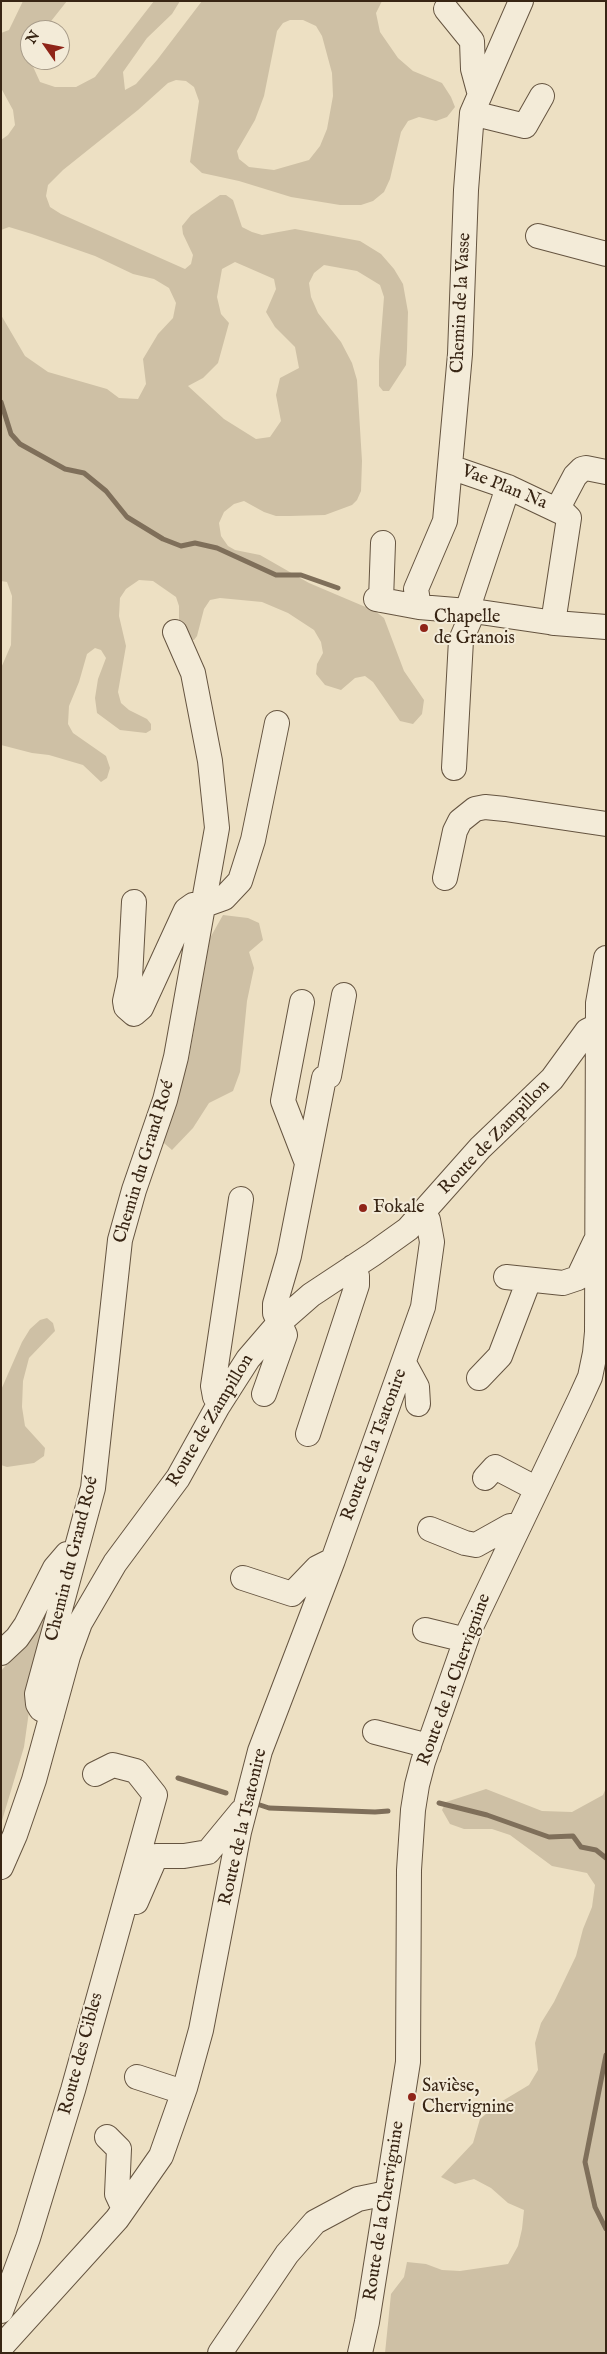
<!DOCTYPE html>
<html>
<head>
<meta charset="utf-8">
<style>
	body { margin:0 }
	#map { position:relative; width:607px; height:2354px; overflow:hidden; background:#ede0c3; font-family:"IM FELL English",serif }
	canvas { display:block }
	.frame { position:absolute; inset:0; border:2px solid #382514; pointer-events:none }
	.north { position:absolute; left:20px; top:20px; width:50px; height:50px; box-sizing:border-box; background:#f3ebd8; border:1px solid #a89c8a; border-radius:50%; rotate:303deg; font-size:14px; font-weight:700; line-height:20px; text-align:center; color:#382514 }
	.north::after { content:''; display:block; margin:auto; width:18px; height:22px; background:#8f2418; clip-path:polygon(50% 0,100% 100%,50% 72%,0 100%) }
</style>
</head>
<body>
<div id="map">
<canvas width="607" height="2354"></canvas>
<div class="frame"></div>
<div class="north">N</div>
</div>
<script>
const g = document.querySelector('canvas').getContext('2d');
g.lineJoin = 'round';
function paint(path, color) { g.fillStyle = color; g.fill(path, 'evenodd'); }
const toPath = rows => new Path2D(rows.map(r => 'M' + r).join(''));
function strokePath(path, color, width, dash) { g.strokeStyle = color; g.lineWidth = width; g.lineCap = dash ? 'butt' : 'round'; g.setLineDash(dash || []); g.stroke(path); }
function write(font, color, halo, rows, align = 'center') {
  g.font = font + ' "IM FELL English",serif'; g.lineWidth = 4; g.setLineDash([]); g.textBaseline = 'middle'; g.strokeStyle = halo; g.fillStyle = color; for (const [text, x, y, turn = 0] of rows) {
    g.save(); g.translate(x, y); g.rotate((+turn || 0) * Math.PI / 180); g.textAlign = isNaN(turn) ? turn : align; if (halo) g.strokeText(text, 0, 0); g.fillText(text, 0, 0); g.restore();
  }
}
paint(toPath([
	[23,1,67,1,44,30,30,30,30,60,40,82,55,87,76,87,95,77,154,1,180,1,172,14,147,38,123,72,125,90,136,84,157,60,202,1,382,1,376,13,380,32,398,58,413,71,442,83,451,97,455,107,447,117,436,121,419,117,408,121,401,132,390,179,384,192,373,201,361,205,340,205,291,197,239,181,202,173,190,162,199,101,194,87,186,81,176,80,168,83,138,110,63,170,48,185,46,196,50,207,61,214,185,269,191,264,193,255,183,234,182,226,191,215,220,195,226,195,233,200,242,227,252,232,262,235,295,229,360,241,381,254,394,269,403,284,408,312,407,350,406,365,389,391,383,391,379,386,379,361,384,297,380,285,357,271,324,265,314,273,309,283,311,297,318,313,341,342,352,363,357,380,362,461,361,491,357,500,352,505,325,515,290,516,276,516,264,512,244,501,234,504,224,512,219,523,221,536,228,546,235,550,260,555,309,583,375,611,384,618,404,671,424,700,422,714,413,724,400,721,373,682,365,676,355,678,341,690,325,685,316,674,317,664,323,653,321,642,314,630,288,613,262,602,220,598,210,600,204,609,197,636,194,640,187,639,181,634,179,620,179,606,176,597,153,581,139,580,126,589,120,598,119,616,126,646,118,692,121,703,129,710,147,719,151,724,151,730,146,733,120,730,97,713,95,698,98,679,106,658,101,650,95,648,87,654,79,682,69,706,68,724,73,733,106,756,110,768,107,778,101,782,83,765,49,755,32,753,1,745,1,668,11,645,12,596,7,582,1,581,1,315,25,356,48,372,107,389,119,398,138,399,146,384,143,359,158,334,173,318,176,303,169,288,154,279,133,274,95,256,32,234,9,227,1,230,1,140,8,135,15,125,13,110,1,88,1,33,9,30],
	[290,20,303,20,316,26,322,36,332,73,333,96,327,129,320,146,309,160,274,170,249,167,239,159,237,151,255,120,264,96,277,31,283,23],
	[235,262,274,279,276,289,266,312,275,327,295,347,299,368,280,378,276,395,281,421,270,437,256,439,224,419,188,386,203,378,218,363,229,323,221,314,217,297,222,269],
	[223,915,248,918,259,923,263,940,249,952,254,968,247,1001,240,1072,233,1091,209,1103,193,1128,172,1150,157,1137,178,1094,189,1058,210,938],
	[47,1318,53,1323,55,1331,29,1358,23,1381,22,1407,25,1426,45,1448,44,1456,34,1463,7,1467,1,1465,1,1390,22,1342,30,1329,40,1320],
	[55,1583,32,1690,24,1747,1,1824,1,1671,21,1648],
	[606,1788,606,2353,385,2353,391,2294,404,2277,407,2262,426,2264,442,2270,460,2271,508,2264,518,2246,522,2229,524,2210,508,2203,491,2188,474,2179,455,2184,441,2177,473,2143,480,2119,499,2103,529,2085,538,2070,535,2043,541,2023,554,2002,576,1956,583,1929,592,1907,595,1885,587,1873,552,1866,510,1835,492,1829,464,1829,450,1824,442,1810,446,1802,486,1789,542,1811,572,1812,603,1795]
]), '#cec0a5');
strokePath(toPath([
	[1,402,11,434,20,444,65,469,84,473,106,491,127,517,163,539,181,546,195,543,217,548,276,575,301,575,338,588],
	[178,1778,226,1793],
	[439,1803,487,1815,549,1837,573,1836,581,1847,596,1850,606,1858],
	[260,1805,269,1808,375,1812,388,1811],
	[606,2055,585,2162,595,2207,606,2229]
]), '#7f6f5a', 5);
const minor = toPath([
	[446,9,472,41,473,69,480,95],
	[472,113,525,126,542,96],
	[538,236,606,254],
	[450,467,508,487,565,514,569,518,553,623],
	[557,510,575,476,582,469,586,468,606,472],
	[376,599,419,607,480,612,555,623,606,627],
	[381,600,383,543],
	[419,607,416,589,445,521,460,354,466,190,472,113,521,1],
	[467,611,508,487],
	[454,768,461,640,473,612],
	[445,878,455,831,460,821,475,809,485,807,505,809,606,824],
	[134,902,130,978,125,1001,126,1007,134,1014,141,1008,186,910,193,905,210,903,224,898,240,881,253,840,277,723],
	[302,1002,283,1101,307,1163],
	[506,1277,563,1283,578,1278,595,1242],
	[404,1363,417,1387,418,1404],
	[479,1378,500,1356,529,1280],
	[264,1394,285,1335,275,1313,275,1304,289,1256,324,1078,329,1076,344,995],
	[220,1403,215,1397,213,1386,241,1199],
	[308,1434,357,1285,357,1276,353,1267],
	[485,1478,495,1467,537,1489],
	[430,1529,465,1543,476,1545,510,1526,518,1527],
	[243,1578,292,1594,317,1568,333,1560],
	[425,1630,466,1640],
	[1,1653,17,1638,26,1625,55,1568,67,1554],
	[52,1715,41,1709,38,1704,37,1694,93,1488,120,1240,134,1190,165,1100,176,1057,217,828,210,761,193,673,175,632],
	[375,1732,429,1746],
	[1,1867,15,1835,34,1780,68,1656,80,1623,115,1563,178,1478,218,1406,248,1359,279,1323,311,1295,373,1254,408,1229,480,1148,552,1079,587,1031,597,1026],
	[136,1902,156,1856,184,1856,208,1852,241,1812],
	[137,2077,183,2092],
	[107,2137,119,2149,117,2194,124,2209],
	[1,2311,28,2238,73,2090,155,1795,136,1771,113,1765,95,1774],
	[1,2347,117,2219,161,2156,185,2088,201,2030,239,1832,260,1751,333,1560,423,1307,432,1242,428,1220,423,1212],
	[220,2353,287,2254,315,2222,358,2199,387,2193],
	[360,2353,367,2322,408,2062,409,1870,413,1810,417,1785,423,1762,469,1631,580,1399,590,1377,595,1353,597,1332,598,1003,606,958]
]);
strokePath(minor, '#655440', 26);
strokePath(minor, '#f3ebd8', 24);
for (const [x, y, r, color] of [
	[424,628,5,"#8f2418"],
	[363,1208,5,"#8f2418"],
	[412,2097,5,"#8f2418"]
]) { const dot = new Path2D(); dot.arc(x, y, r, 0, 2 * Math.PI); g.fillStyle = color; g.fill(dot); strokePath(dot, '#f3ebd8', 2); }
write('18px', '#382514', '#f3ebd8', [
	["Chemin de la Vasse",462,303,-87],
	["Vae Plan Na",504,488,22],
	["Route de Zampillon",495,1138,-46],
	["Chemin du Grand Roé",145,1162,-73],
	["Route de Zampillon",211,1421,-59],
	["Route de la Tsatonire",375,1445,-70],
	["Chemin du Grand Roé",73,1559,-76],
	["Route de la Chervignine",455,1680,-70],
	["Route de la Tsatonire",244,1827,-77],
	["Route des Cibles",82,2054,-75],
	["Route de la Chervignine",385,2211,-81]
]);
write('18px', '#382514', '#f3ebd8', [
	["Chapelle",434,618],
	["de Granois",434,639],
	["Fokale",373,1208],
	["Savièse,",422,2087],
	["Chervignine",422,2108]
], 'left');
</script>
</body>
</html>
